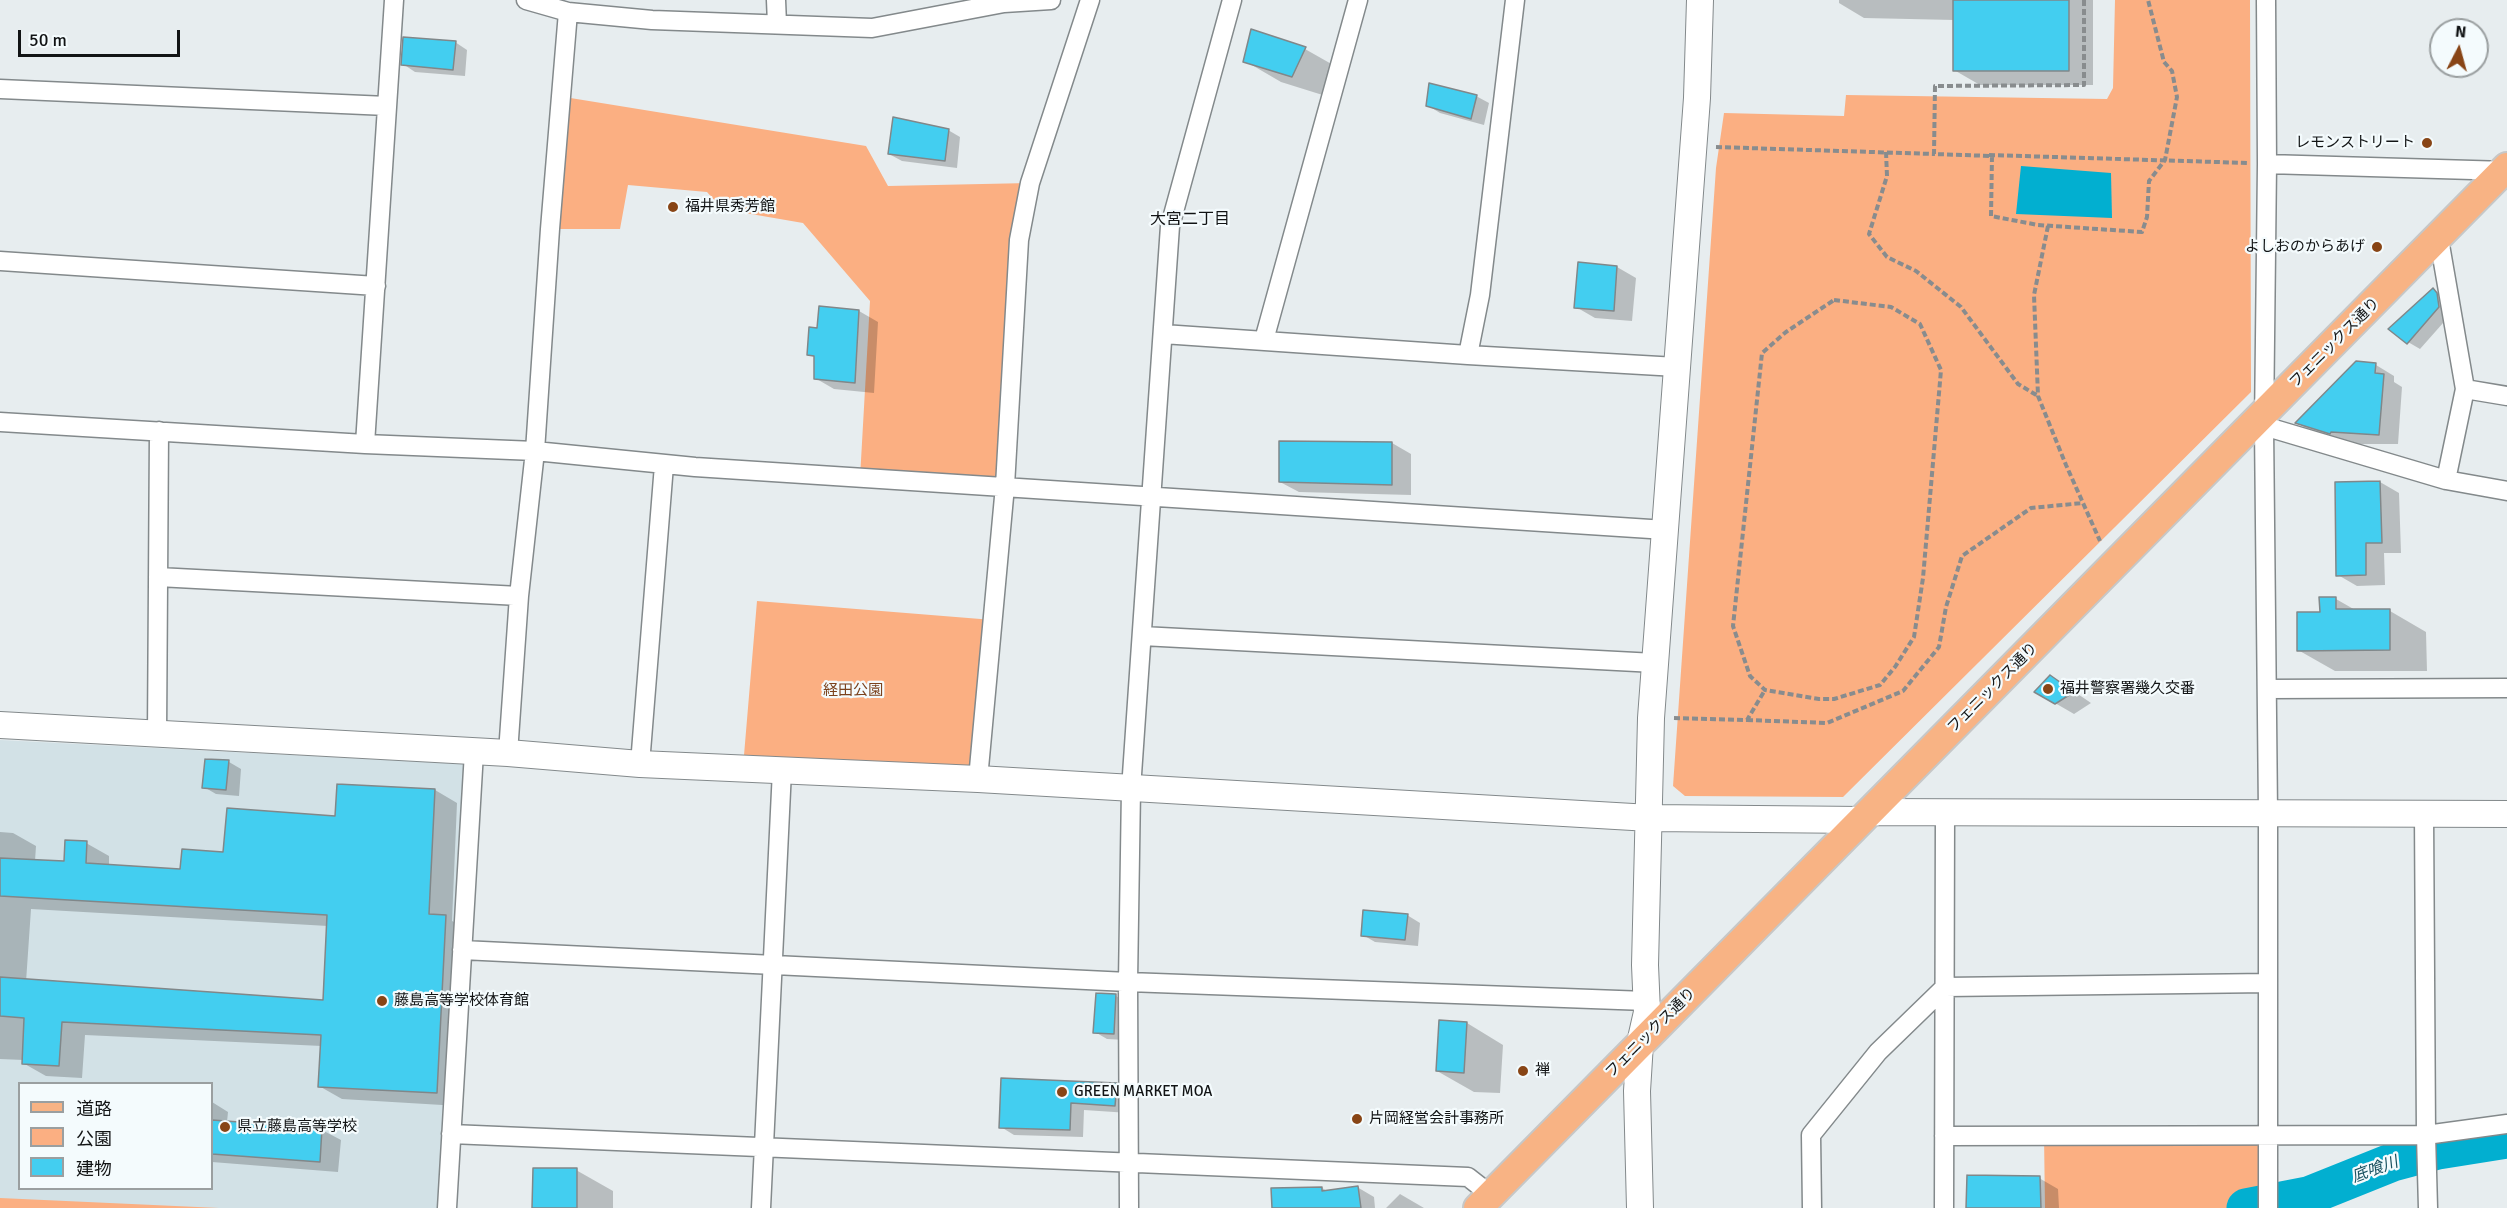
<!DOCTYPE html>
<html>
<head>
<meta charset="utf-8">
<style>
	body { margin:0 }
	#map { position:relative; width:2507px; height:1208px; overflow:hidden; background:#e7edef; font-family:Signika,"Noto Sans JP",sans-serif }
	canvas { display:block }
	.legend { position:absolute; left:18px; top:1082px; width:195px; height:108px; box-sizing:border-box; background:#f4fbfd; border:2px solid #9a9fa0; margin:0; padding:8px 10px; list-style:none; font-size:18px; color:#121415 }
	.legend li { display:flex; align-items:center; gap:12px; height:30px }
	.legend b { width:30px; border:2px solid #9a9fa0 }
	.north { position:absolute; left:2429px; top:18px; width:60px; height:60px; box-sizing:border-box; background:#f4fbfd; border:2px solid #9a9fa0; border-radius:50%; rotate:6deg; font-size:16px; font-weight:700; line-height:24px; text-align:center; color:#121415 }
	.north::after { content:''; display:block; margin:auto; width:21px; height:27px; background:#884516; clip-path:polygon(50% 0,100% 100%,50% 72%,0 100%) }
	.scale { position:absolute; left:18px; top:30px; width:162px; height:27px; box-sizing:border-box; border:3px solid #121415; border-top:0; padding-left:8px; font-size:18px; line-height:21px; white-space:nowrap; color:#121415; -webkit-text-stroke:4px #f4fbfd; paint-order:stroke }
</style>
</head>
<body>
<div id="map">
<canvas width="2507" height="1208"></canvas>
<ul class="legend">
<li><b style="height:8px;background:#f8b384"></b>道路</li>
<li><b style="height:16px;background:#fbaf82"></b>公園</li>
<li><b style="height:16px;background:#43cef0"></b>建物</li>
</ul>
<div class="north">N</div>
<div class="scale">50 m</div>
</div>
<script>
const g = document.querySelector('canvas').getContext('2d');
g.lineJoin = 'round';
function paint(path, color) { g.fillStyle = color; g.fill(path, 'evenodd'); }
const toPath = rows => new Path2D(rows.map(r => 'M' + r).join(''));
function strokePath(path, color, width, dash) { g.strokeStyle = color; g.lineWidth = width; g.lineCap = dash ? 'butt' : 'round'; g.setLineDash(dash || []); g.stroke(path); }
function write(font, color, halo, rows, align = 'center') {
  g.font = font + ' Signika,"Noto Sans JP",sans-serif'; g.lineWidth = 4.5; g.setLineDash([]); g.textBaseline = 'middle'; g.strokeStyle = halo; g.fillStyle = color; for (const [text, x, y, turn = 0] of rows) {
    g.save(); g.translate(x, y); g.rotate((+turn || 0) * Math.PI / 180); g.textAlign = isNaN(turn) ? turn : align; if (halo) g.strokeText(text, 0, 0); g.fillText(text, 0, 0); g.restore();
  }
}
paint(toPath([
	[0,740,465,764,439,1208,0,1208],
	[20,1084,212,1084,212,1188,20,1188]
]), '#d2e1e6');
paint(toPath([
	[2115,0,2250,0,2251,392,1843,797,1685,796,1673,786,1716,168,1724,113,1844,116,1846,95,2107,99,2113,88],
	[552,95,866,146,888,186,1030,183,1001,486,860,478,870,301,803,223,722,209,707,192,628,185,620,229,550,229],
	[757,601,993,620,978,779,743,767],
	[2268,1134,2268,1200,2242,1208,2045,1208,2044,1135],
	[0,1198,219,1208,0,1208]
]), '#fbaf82');
paint(toPath([
	[2021,166,2111,173,2112,218,2016,214]
]), '#02afd0');
paint(toPath([
	[1839,0,2093,0,2093,85,1980,85,1954,70,1954,20,1864,18,1839,3],
	[1252,31,1305,49,1342,70,1329,97,1281,82,1245,61],
	[455,42,467,50,465,76,415,72,403,64],
	[1476,96,1489,103,1484,125,1440,113,1427,105],
	[948,130,960,137,957,168,902,161,889,154],
	[1579,264,1617,267,1636,278,1632,321,1595,318,1576,307],
	[2433,290,2446,297,2451,314,2420,349,2408,342],
	[820,308,859,311,878,322,874,393,834,389,815,378,816,358,808,354,818,330],
	[2376,365,2394,376,2394,382,2402,387,2398,444,2349,444,2315,433,2297,423],
	[1392,443,1411,454,1411,495,1299,492,1280,482],
	[2380,482,2399,493,2401,553,2384,553,2385,585,2357,586,2338,575,2336,483],
	[2336,599,2357,611,2390,611,2426,632,2427,671,2335,671,2298,650],
	[2050,677,2069,688,2091,703,2074,714,2036,692],
	[229,762,241,769,239,796,216,794,204,787],
	[435,790,457,803,452,921,469,930,459,1106,342,1099,319,1086,322,1046,85,1035,82,1078,46,1076,23,1063,24,1060,0,1059,0,832,13,833,36,846,35,861,65,862,86,843,109,856,109,866,181,870,225,853],
	[31,909,328,926,324,1002,26,982],
	[1407,915,1420,923,1418,946,1375,942,1363,935],
	[1116,996,1128,1003,1126,1040,1107,1039,1095,1032],
	[1467,1023,1503,1045,1500,1093,1474,1092,1437,1071],
	[1116,1084,1130,1092,1129,1113,1084,1110,1083,1137,1014,1135,1001,1127],
	[212,1102,228,1112,227,1122,322,1130,341,1140,338,1172,212,1162],
	[576,1170,613,1191,613,1208,534,1208],
	[2039,1178,2058,1189,2059,1208,1968,1208],
	[1357,1187,1374,1197,1375,1208,1273,1208,1322,1188,1327,1191],
	[1400,1194,1424,1208,1386,1208]
]), '#0003');
strokePath(toPath([
	[2246,1208,2308,1196,2393,1162,2438,1150,2507,1139]
]), '#02afd0', 39);
const building = toPath([
	[1953,0,2069,0,2069,71,1953,71,1953,0],
	[1251,29,1306,47,1292,77,1243,62,1251,29],
	[403,37,456,41,453,70,401,65,403,37],
	[1429,83,1477,95,1471,119,1426,106,1429,83],
	[893,117,949,129,945,161,888,154,893,117],
	[1578,262,1617,266,1614,311,1574,308,1578,262],
	[2433,288,2437,293,2439,307,2407,344,2388,329,2433,288],
	[819,306,859,310,855,383,814,379,814,356,807,355,809,327,817,328,819,306],
	[2356,361,2376,363,2375,373,2384,374,2379,435,2331,432,2330,434,2295,423,2356,361],
	[1279,441,1392,442,1392,485,1279,482,1279,441],
	[2380,481,2382,543,2366,543,2366,575,2336,576,2335,482,2380,481],
	[2319,597,2336,597,2336,609,2390,609,2390,650,2297,651,2297,612,2320,612,2319,597],
	[2050,675,2074,692,2055,704,2034,692,2050,675],
	[205,759,229,760,226,790,202,788,205,759],
	[337,784,435,789,429,914,446,915,437,1093,318,1087,321,1035,62,1022,59,1066,22,1064,24,1018,0,1016,0,977,323,1000,327,915,0,896,0,858,64,861,65,840,87,841,86,863,180,869,182,849,223,852,227,808,335,816,337,784],
	[1363,910,1408,914,1405,940,1361,936,1363,910],
	[1096,993,1116,994,1114,1034,1093,1033,1096,993],
	[1439,1020,1467,1022,1464,1073,1436,1071,1439,1020],
	[1001,1078,1117,1083,1115,1106,1071,1103,1070,1130,999,1128,1001,1078],
	[212,1120,322,1128,320,1162,212,1154,212,1120],
	[533,1168,577,1168,577,1208,532,1208,533,1168],
	[1967,1175,2040,1176,2041,1208,1966,1208,1967,1175],
	[1358,1186,1361,1208,1272,1208,1271,1188,1322,1187,1322,1191,1358,1186]
]);
paint(building, '#43cef0');
strokePath(building, '#818789', 1.5);
const street = toPath([
	[526,0,568,12,652,20,872,28,1004,3,1051,0],
	[776,0,777,24],
	[2266,0,2267,164,2264,426,2268,813,2268,1208],
	[0,89,387,106],
	[2267,164,2507,171],
	[2439,239,2465,389,2446,480],
	[0,261,376,286],
	[1163,334,1468,355,1677,367],
	[1264,340,1358,0],
	[1468,355,1480,295,1515,0],
	[2465,389,2507,396],
	[0,422,365,444,535,451,695,467,1666,530],
	[2264,426,2446,480,2507,491],
	[365,444,394,0],
	[158,577,519,596],
	[1142,636,1655,663],
	[2267,689,2507,688],
	[157,735,159,431],
	[508,753,519,596,535,451,550,229,568,12],
	[640,764,664,465],
	[978,779,1005,486,1019,240,1030,183,1090,0],
	[2424,814,2426,1135,2428,1208],
	[462,950,1128,982,1646,1001],
	[451,1134,1468,1177,1491,1195],
	[1944,1136,2426,1135,2507,1124],
	[447,1208,474,752],
	[761,1208,782,770],
	[1129,1208,1128,982,1131,789,1170,226,1232,0],
	[1812,1208,1811,1135,1878,1052,1945,987,2268,983],
	[1944,1208,1945,812]
]);
const secondary = toPath([
	[0,725,508,753,640,764,978,779,1650,818,1862,820],
	[1870,812,2507,814],
	[1640,1208,1637,1091,1640,1043,1647,1012,1645,965,1651,718,1697,98,1700,0]
]);
const primary = toPath([
	[1478,1208,2507,167]
]);
strokePath(street, '#83898b', 21);
strokePath(secondary, '#83898b', 28);
strokePath(primary, '#c6c7c7', 32);
strokePath(toPath([
	[2084,0,2084,85,1935,86,1934,154,1992,156,1991,216,2038,225,2142,232,2147,217,2149,181,2165,160,2177,97,2172,71,2164,62,2148,0],
	[1716,147,1934,154],
	[1886,152,1887,176,1869,234,1887,257,1916,271,1961,307,2018,384,2038,396],
	[1989,155,2249,163],
	[2048,226,2034,295,2038,396,2066,465,2100,541],
	[1834,300,1891,307,1920,324,1941,370,1923,578,1914,637,1895,667,1880,685,1834,699,1819,699,1765,690,1750,676,1733,626,1762,353,1786,332,1834,300],
	[1674,718,1747,720,1765,690],
	[1747,720,1827,723,1903,691,1939,647,1946,607,1962,556,2031,508,2083,503]
]), '#888c8e', 4, [6, 3]);
strokePath(street, '#fff', 18);
strokePath(secondary, '#fff', 26);
strokePath(primary, '#f8b384', 28);
for (const [x, y, r, color] of [
	[2427,143,6,"#884516"],
	[673,207,6,"#884516"],
	[2377,247,6,"#884516"],
	[2048,689,6,"#884516"],
	[382,1001,6,"#884516"],
	[1523,1071,6,"#884516"],
	[1062,1092,6,"#884516"],
	[1357,1119,6,"#884516"],
	[225,1127,6,"#884516"]
]) { const dot = new Path2D(); dot.arc(x, y, r, 0, 2 * Math.PI); g.fillStyle = color; g.fill(dot); strokePath(dot, '#f4fbfd', 2); }
write('15px', '#121415', '#f4fbfd', [
	["レモンストリート",2415,143,"right"],
	["福井県秀芳館",685,207],
	["よしおのからあげ",2365,247,"right"],
	["福井警察署幾久交番",2060,689],
	["藤島高等学校体育館",394,1001],
	["禅",1535,1071],
	["GREEN MARKET MOA",1074,1092],
	["片岡経営会計事務所",1369,1119],
	["県立藤島高等学校",237,1127]
], 'left');
write('15px', '#121415', '#f4fbfd', [
	["フェニックス通り",2335,343,-45],
	["フェニックス通り",1993,688,-45],
	["フェニックス通り",1651,1033,-45]
]);
write('15px', '#7b431e', '#f4fbfd', [
	["経田公園",853,691]
]);
write('16px', '#121415', '#f4fbfd', [
	["大宮二丁目",1190,220]
]);
write('italic 16px', '#195260', '#f4fbfd', [
	["底喰川",2375,1170,-20]
]);
</script>
</body>
</html>
